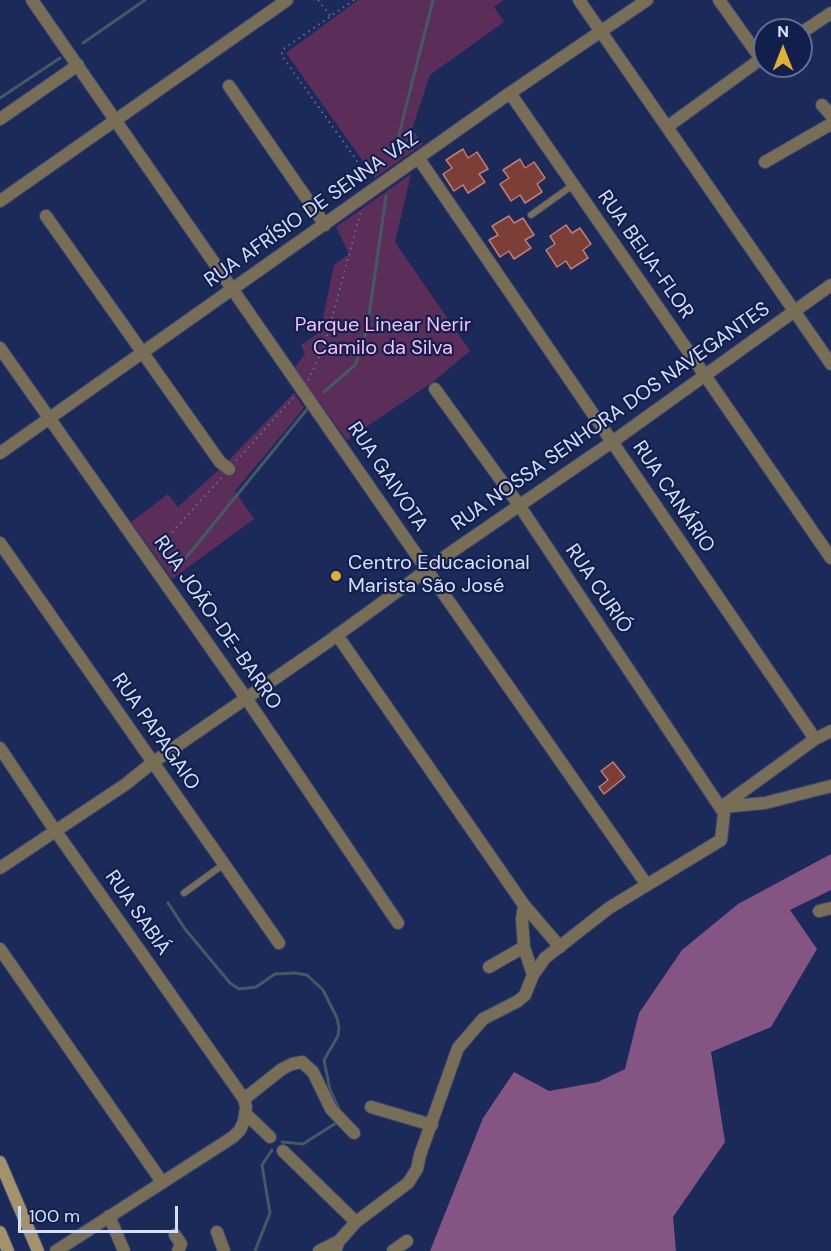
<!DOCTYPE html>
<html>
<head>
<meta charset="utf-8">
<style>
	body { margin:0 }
	#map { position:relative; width:831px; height:1251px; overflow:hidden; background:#1b2a58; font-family:"DM Sans",sans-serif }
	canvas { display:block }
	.north { position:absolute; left:753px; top:18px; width:60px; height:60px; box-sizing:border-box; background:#121f4d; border:2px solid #606c94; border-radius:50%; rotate:0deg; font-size:16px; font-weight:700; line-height:24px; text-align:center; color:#d4e0fe }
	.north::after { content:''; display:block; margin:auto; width:21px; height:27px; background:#deb133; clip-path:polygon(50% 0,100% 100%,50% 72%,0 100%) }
	.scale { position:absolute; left:18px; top:1206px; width:160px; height:27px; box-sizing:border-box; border:3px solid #d4e0fe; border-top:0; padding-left:8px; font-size:18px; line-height:21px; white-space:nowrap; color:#d4e0fe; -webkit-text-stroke:4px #121f4d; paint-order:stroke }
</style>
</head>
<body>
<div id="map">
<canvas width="831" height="1251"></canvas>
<div class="north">N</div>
<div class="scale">100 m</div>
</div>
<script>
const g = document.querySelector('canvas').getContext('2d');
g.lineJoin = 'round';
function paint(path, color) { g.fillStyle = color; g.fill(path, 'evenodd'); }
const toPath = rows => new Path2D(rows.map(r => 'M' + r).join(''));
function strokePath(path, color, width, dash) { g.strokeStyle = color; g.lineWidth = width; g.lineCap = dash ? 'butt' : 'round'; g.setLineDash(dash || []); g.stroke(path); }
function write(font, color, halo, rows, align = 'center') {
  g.font = font + ' "DM Sans",sans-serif'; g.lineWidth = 4.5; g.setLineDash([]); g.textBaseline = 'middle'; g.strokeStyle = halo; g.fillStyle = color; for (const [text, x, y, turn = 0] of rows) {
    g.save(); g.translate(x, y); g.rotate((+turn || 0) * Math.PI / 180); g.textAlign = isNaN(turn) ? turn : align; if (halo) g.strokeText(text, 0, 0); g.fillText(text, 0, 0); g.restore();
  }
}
paint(toPath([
	[358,0,504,0,494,7,504,22,430,75,412,129,423,144,375,178,286,53],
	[411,174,395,242,470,351,434,381,347,440,294,368,305,354,301,345,320,332,334,265,349,254,336,227],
	[294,393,304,408,235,491,254,519,172,579,131,522,168,494,178,507,228,461]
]), '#5b2e5a');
paint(toPath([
	[831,854,831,890,790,910,817,949,771,1027,711,1052,725,1142,673,1217,676,1251,430,1251,483,1118,514,1072,549,1091,598,1082,625,1069,639,1013,682,950,738,904]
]), '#845482');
strokePath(toPath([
	[83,43,145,0],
	[0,98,60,58],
	[395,150,433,0],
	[324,392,356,364,367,330,386,196],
	[180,565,308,408],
	[168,903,185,929,230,983,239,989,256,987,275,974,295,973,307,975,323,990,337,1018,339,1028,338,1036,324,1060,330,1090,339,1109],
	[282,1142,303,1144,336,1123],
	[255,1251,270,1213,262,1165,272,1150]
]), '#415a65', 3);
const building = toPath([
	[463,149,468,158,477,152,488,169,479,174,485,182,468,193,463,185,454,191,443,174,452,168,446,160,463,149],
	[520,159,525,168,534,162,545,178,537,184,542,192,525,203,520,195,511,201,500,184,509,178,503,170,520,159],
	[509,216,514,223,523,218,534,235,525,240,531,248,514,259,509,251,500,257,489,240,498,235,492,226,509,216],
	[566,225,572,233,580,228,591,244,583,250,588,258,571,269,566,261,557,267,546,250,555,244,550,236,566,225],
	[613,762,625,777,604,794,599,787,608,780,601,771,613,762]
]);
paint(building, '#7c3f38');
strokePath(building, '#c07d74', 1.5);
const service = toPath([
	[531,215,573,185],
	[184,893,224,864]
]);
const minor = toPath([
	[32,0,427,570,647,885],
	[579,0,831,364],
	[719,0,761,59],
	[801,33,831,13],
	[229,86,325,225],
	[510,93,831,558],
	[822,105,831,115],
	[0,119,78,65],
	[667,127,765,56],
	[419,159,815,739],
	[765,162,831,124],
	[0,201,287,0],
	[46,216,220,462,229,469],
	[0,348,246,698,398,923],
	[435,389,519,505,724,813],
	[0,453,510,93,647,0],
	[0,543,279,943],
	[337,635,524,905,560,947],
	[0,748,50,823,244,1099,246,1107,244,1121,240,1130,233,1137,56,1251],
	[724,805,815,739,831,731],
	[524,905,522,919,524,947,533,975],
	[819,911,831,908],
	[0,949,162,1182],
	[489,967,524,947],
	[244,1099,282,1069,292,1064,302,1062,313,1072,331,1109,354,1133],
	[371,1107,432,1125],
	[246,1114,270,1137],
	[283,1151,356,1222],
	[109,1216,124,1251],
	[217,1232,224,1251],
	[175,1235,181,1244,178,1251],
	[319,1251,339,1241],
	[335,1251,339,1241,356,1222,408,1183,417,1169,420,1155,458,1048,483,1019,518,1001,525,995,533,975,545,958,609,908,721,840,724,813,722,807,765,803,831,786],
	[393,1251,407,1241]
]);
const tertiary = toPath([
	[0,868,126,784,152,763,325,644,453,551,612,442,831,285]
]);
const secondary = toPath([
	[0,1162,38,1251],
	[0,1232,8,1251]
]);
strokePath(service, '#394773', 8);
strokePath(minor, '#394773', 14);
strokePath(tertiary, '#394773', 14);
strokePath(secondary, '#394773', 14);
strokePath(toPath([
	[318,0,331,17],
	[354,0,282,50,282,56,355,158,368,180],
	[308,380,324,347,361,211],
	[236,461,295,396],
	[156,550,223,476]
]), '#606d95', 2, [1.5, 4.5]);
strokePath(service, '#786e55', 6);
strokePath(minor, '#786e55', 12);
strokePath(tertiary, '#786e55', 12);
strokePath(secondary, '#a3926a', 12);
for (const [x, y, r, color] of [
	[336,576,6,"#deb133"]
]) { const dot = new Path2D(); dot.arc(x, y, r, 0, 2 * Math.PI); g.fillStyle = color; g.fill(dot); strokePath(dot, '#121f4d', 2); }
write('20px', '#d4e0fe', '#121f4d', [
	["RUA AFRÍSIO DE SENNA VAZ",312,210,-35],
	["RUA BEIJA-FLOR",645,255,55],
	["RUA NOSSA SENHORA DOS NAVEGANTES",611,417,-35],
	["RUA GAIVOTA",387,477,56],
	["RUA CANÁRIO",673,497,56],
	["RUA CURIÓ",598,589,56],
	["RUA JOÃO-DE-BARRO",217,623,55],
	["RUA PAPAGAIO",155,732,55],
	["RUA SABIÁ",137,913,55]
]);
write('20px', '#f8bff6', '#121f4d', [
	["Parque Linear Nerir",383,326],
	["Camilo da Silva",383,349]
]);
write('20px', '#d4e0fe', '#121f4d', [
	["Centro Educacional",348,564],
	["Marista São José",348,587]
], 'left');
</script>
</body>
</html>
